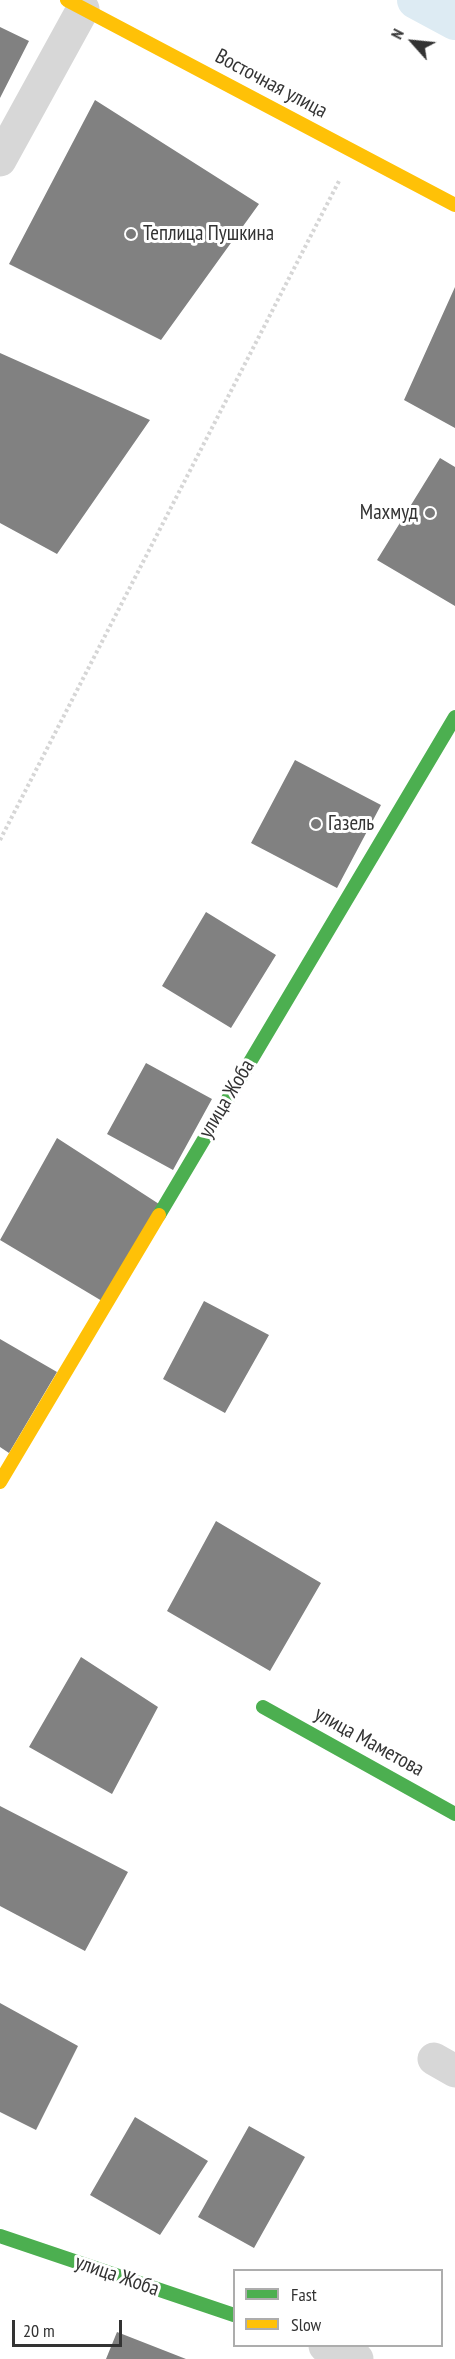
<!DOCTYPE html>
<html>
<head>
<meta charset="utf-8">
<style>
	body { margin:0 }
	#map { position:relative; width:455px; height:2359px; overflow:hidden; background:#fff; font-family:"PT Sans Narrow",sans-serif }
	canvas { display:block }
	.legend { position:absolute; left:233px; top:2269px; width:210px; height:78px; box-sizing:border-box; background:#fff; border:2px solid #adadad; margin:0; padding:8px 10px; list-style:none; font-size:18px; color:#333 }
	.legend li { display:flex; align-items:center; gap:12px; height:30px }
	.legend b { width:30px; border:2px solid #adadad }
	.north { position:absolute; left:383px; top:12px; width:60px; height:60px; -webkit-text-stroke:4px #fff; paint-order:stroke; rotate:297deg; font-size:16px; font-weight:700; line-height:24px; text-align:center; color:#333 }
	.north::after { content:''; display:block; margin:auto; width:21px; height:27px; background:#333; clip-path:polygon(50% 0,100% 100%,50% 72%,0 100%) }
	.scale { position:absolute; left:12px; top:2320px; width:110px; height:27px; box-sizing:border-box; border:3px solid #333; border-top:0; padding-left:8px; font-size:18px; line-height:21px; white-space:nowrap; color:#333; -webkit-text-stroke:4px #fff; paint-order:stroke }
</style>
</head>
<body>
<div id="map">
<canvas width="455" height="2359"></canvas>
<ul class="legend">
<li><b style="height:8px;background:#4caf50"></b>Fast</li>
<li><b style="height:8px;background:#ffc107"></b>Slow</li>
</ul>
<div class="north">N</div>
<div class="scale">20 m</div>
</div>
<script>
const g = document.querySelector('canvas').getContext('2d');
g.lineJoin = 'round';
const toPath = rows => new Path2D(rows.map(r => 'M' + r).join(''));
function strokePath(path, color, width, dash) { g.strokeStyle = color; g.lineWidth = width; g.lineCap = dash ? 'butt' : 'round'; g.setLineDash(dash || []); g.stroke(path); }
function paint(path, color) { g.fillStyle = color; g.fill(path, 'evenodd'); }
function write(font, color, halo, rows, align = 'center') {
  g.font = font + ' "PT Sans Narrow",sans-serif'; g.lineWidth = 6; g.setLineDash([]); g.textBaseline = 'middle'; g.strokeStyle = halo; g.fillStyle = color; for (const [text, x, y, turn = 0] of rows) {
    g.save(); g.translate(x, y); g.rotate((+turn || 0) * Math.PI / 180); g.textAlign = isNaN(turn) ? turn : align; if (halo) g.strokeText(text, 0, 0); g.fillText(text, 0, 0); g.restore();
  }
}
strokePath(toPath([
	[416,0,455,21]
]), '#ddebf3', 38);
paint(toPath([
	[0,27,29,41,0,98],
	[95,100,259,204,161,340,9,264],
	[455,287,455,428,404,400],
	[0,353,150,420,57,554,0,523],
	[440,458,455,467,455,606,377,560],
	[295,760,381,805,337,888,251,843],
	[206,912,276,955,231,1028,162,986],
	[146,1063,212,1099,173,1170,107,1134],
	[57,1138,159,1204,102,1301,0,1240],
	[204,1301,269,1335,225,1413,163,1379],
	[0,1339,57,1372,9,1453,0,1447],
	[216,1521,321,1583,270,1671,167,1611],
	[81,1657,158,1707,112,1794,29,1747],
	[0,1806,128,1872,85,1951,0,1906],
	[0,2003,78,2046,36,2130,0,2112],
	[135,2117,208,2161,160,2235,90,2195],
	[249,2126,305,2157,254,2248,198,2217],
	[117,2332,186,2359,106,2359]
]), '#818181');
strokePath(toPath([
	[0,840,339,181]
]), '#d6d6d6', 4, [3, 3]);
strokePath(toPath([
	[0,160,83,9],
	[434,2059,455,2071],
	[325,2346,357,2359]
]), '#d7d7d7', 33);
strokePath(toPath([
	[159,1215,455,717],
	[263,1707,455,1814],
	[0,2236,234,2315]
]), '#4caf50', 14);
strokePath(toPath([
	[67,0,455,205],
	[0,1482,159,1215]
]), '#ffc107', 14);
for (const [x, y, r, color] of [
	[131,234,6,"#7a7a7a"],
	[430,513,6,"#7a7a7a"],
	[316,824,6,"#7a7a7a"]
]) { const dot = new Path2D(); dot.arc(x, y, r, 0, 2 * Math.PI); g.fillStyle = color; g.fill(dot); strokePath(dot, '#fff', 2); }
write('21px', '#333', '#fff', [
	["Восточная улица",271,84,28],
	["улица Жоба",227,1099,-59],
	["улица Маметова",369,1742,29],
	["улица Жоба",117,2276,19]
]);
write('21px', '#333', '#fff', [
	["Теплица Пушкина",143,234],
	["Махмуд",418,513,"right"],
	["Газель",328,824]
], 'left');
</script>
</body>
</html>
